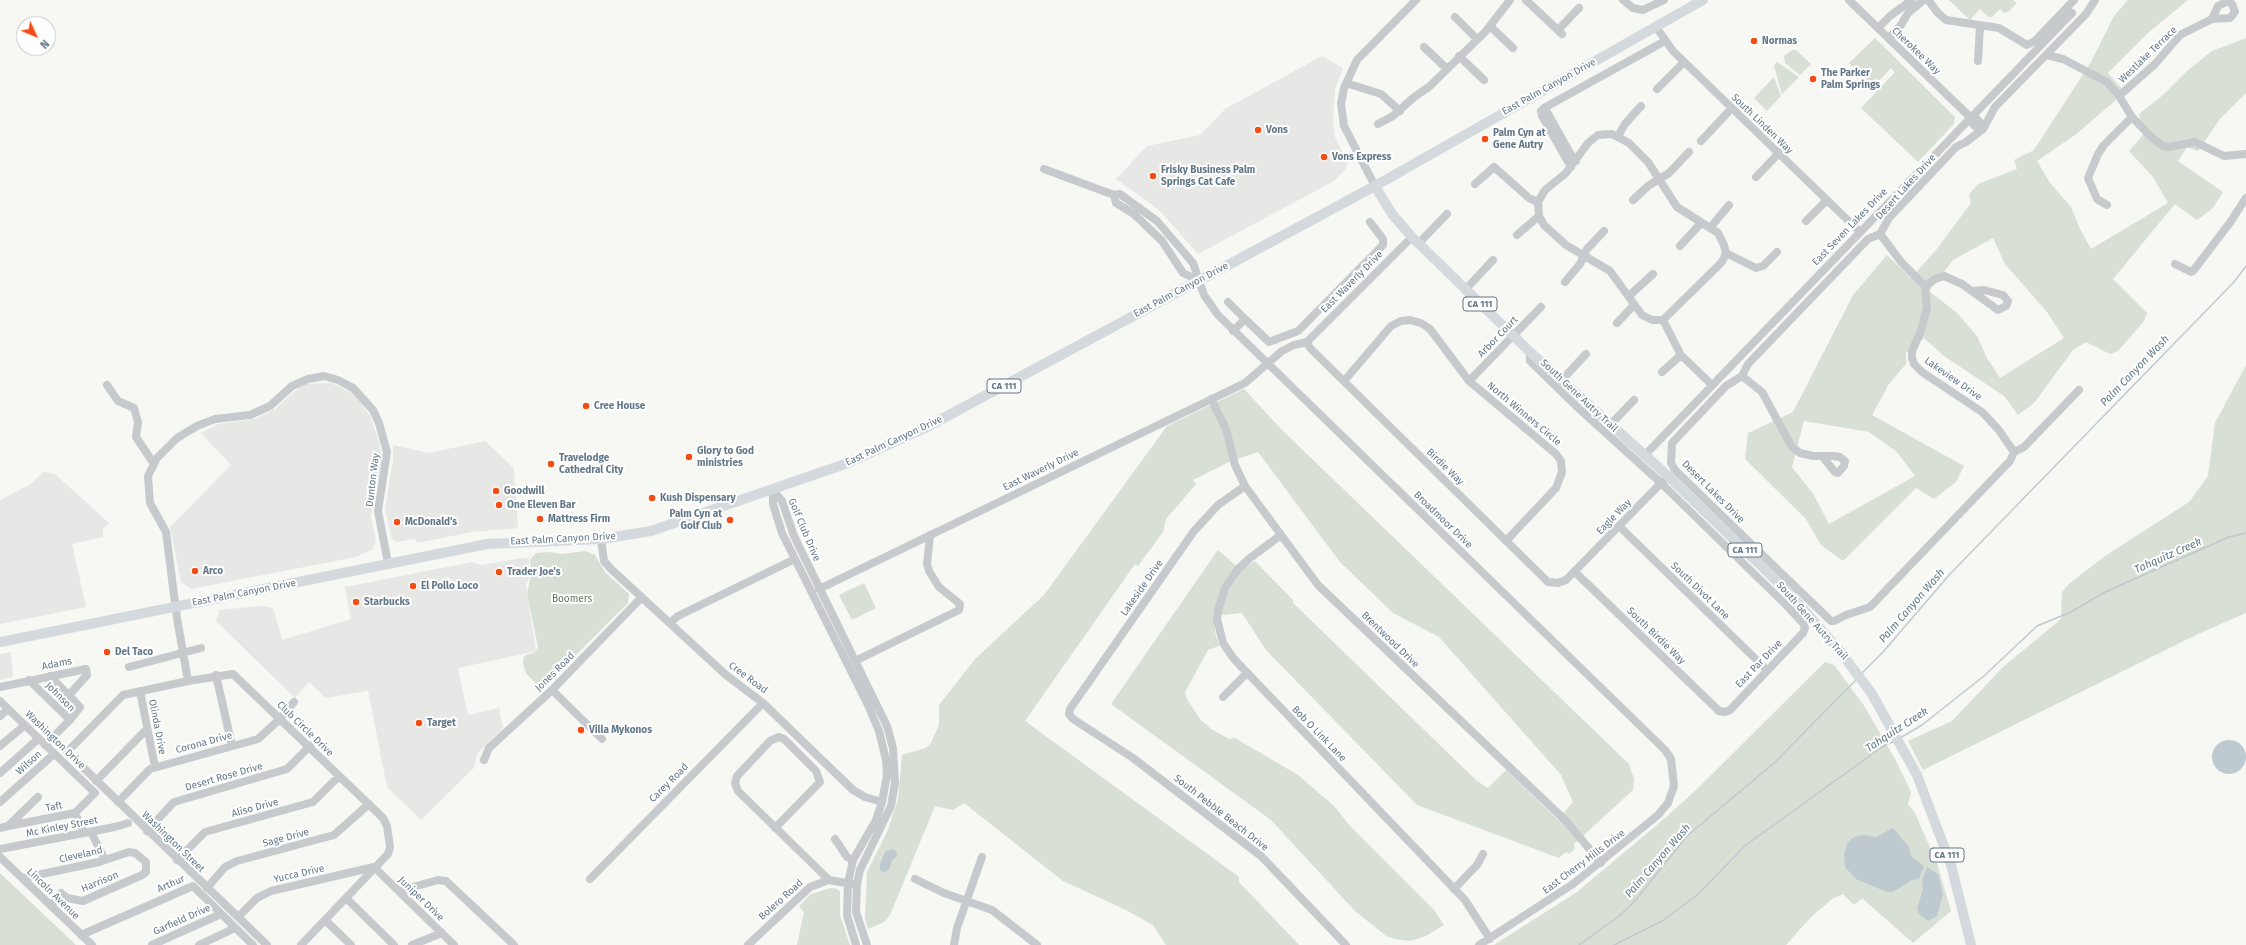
<!DOCTYPE html>
<html>
<head>
<meta charset="utf-8">
<style>
	body { margin:0 }
	#map { position:relative; width:2246px; height:945px; overflow:hidden; background:#f7f7f3; font-family:"Fira Sans",sans-serif }
	canvas { display:block }
	.north { position:absolute; left:16px; top:16px; width:40px; height:40px; box-sizing:border-box; background:#fff; border:1px solid #c0c9cf; border-radius:50%; rotate:134deg; font-size:11px; font-weight:700; line-height:16px; text-align:center; color:#627787 }
	.north::after { content:''; display:block; margin:auto; width:14px; height:18px; background:#f54b15; clip-path:polygon(50% 0,100% 100%,50% 72%,0 100%) }
</style>
</head>
<body>
<div id="map">
<canvas width="2246" height="945"></canvas>
<div class="north">N</div>
</div>
<script>
const g = document.querySelector('canvas').getContext('2d');
g.lineJoin = 'round';
function paint(path, color) { g.fillStyle = color; g.fill(path, 'evenodd'); }
const toPath = rows => new Path2D(rows.map(r => 'M' + r).join(''));
function strokePath(path, color, width, dash) { g.strokeStyle = color; g.lineWidth = width; g.lineCap = dash ? 'butt' : 'round'; g.setLineDash(dash || []); g.stroke(path); }
function write(font, color, halo, rows, align = 'center') {
  g.font = font + ' "Fira Sans",sans-serif'; g.lineWidth = 4; g.setLineDash([]); g.textBaseline = 'middle'; g.strokeStyle = halo; g.fillStyle = color; for (const [text, x, y, turn = 0] of rows) {
    g.save(); g.translate(x, y); g.rotate((+turn || 0) * Math.PI / 180); g.textAlign = isNaN(turn) ? turn : align; if (halo) g.strokeText(text, 0, 0); g.fillText(text, 0, 0); g.restore();
  }
}
paint(toPath([
	[1322,56,1343,68,1335,90,1333,122,1335,137,1348,163,1345,170,1334,181,1198,254,1159,210,1116,179,1147,146,1200,135,1225,109],
	[331,383,350,392,360,401,370,416,379,441,382,460,371,516,376,542,372,550,356,557,191,589,181,582,170,527,231,465,201,433,218,424,255,419,275,409,303,384],
	[485,441,514,468,518,528,472,532,417,543,415,539,397,542,392,539,385,509,393,460,393,445,429,453],
	[43,472,55,474,109,523,103,529,103,537,72,544,86,607,0,624,0,500,31,484],
	[529,557,529,579,526,585,527,592,536,650,532,652,458,668,468,715,499,708,503,728,477,754,474,768,421,820,387,787,368,691,326,698,309,682,295,698,216,621,219,610,259,606,270,607,273,609,276,617,282,640,351,619,345,587,472,562,480,565],
	[11,652,13,677,0,680,0,654]
]), '#e7e8e6');
paint(toPath([
	[1949,0,2013,0,2017,3,2008,12,2004,13,2000,9,1992,17,1988,17,1980,9,1970,20],
	[2128,0,2188,0,2149,32,2108,73,2121,88,2115,101,2075,135,2037,161,2050,183,2071,207,2080,229,2091,249,2168,203,2153,177,2129,151,2143,135,2139,114,2163,95,2187,71,2212,51,2246,38,2246,93,2220,119,2198,151,2187,147,2178,161,2223,192,2212,209,2197,220,2175,204,2113,279,2147,313,2144,321,2118,351,2110,354,2086,342,2073,350,2034,403,2018,415,2004,396,1944,356,1924,338,1906,353,1906,364,1889,384,1872,415,1964,466,1956,482,1934,499,1916,488,1843,561,1821,545,1806,519,1745,459,1748,433,1793,412,1853,295,1887,255,1911,278,1936,250,1971,203,1969,194,1978,184,2017,169,2014,160,2034,150,2091,62,2114,16],
	[1993,238,2005,264,2047,312,2064,338,2000,378,1987,358,1977,336,1957,313,1929,291,1953,260],
	[1804,421,1869,432,1897,452,1915,476,1829,524,1814,495,1792,467],
	[1875,38,1955,117,1954,124,1918,162,1861,108,1895,72,1891,68,1874,86,1849,63],
	[1792,50,1796,50,1811,64,1800,75,1785,63,1784,56],
	[1777,62,1799,77,1782,94,1774,66],
	[1774,77,1781,96,1767,111,1754,98],
	[2246,365,2246,613,2198,634,1923,770,1908,741,1952,721,2003,667,2061,619,2062,592,2070,583,2105,556,2189,502,2208,476,2215,423],
	[1244,389,1282,430,1629,764,1634,779,1633,790,1574,844,1575,849,1569,854,1566,852,1559,858,1417,805,1266,650,1242,613,1214,616,1215,632,1219,646,1208,650,1185,692,1187,699,1200,719,1211,729,1229,739,1235,738,1298,775,1334,806,1351,827,1434,910,1444,925,1426,936,1410,941,1395,939,1386,936,1354,910,1271,820,1111,704,1218,550,1241,570,1255,561,1293,600,1293,603,1477,781,1488,788,1506,770,1558,820,1573,802,1561,775,1439,637,1393,613,1340,562,1258,452,1229,462,1193,480,1196,484,1166,519,1163,532,1138,566,1135,564,1025,721,1239,877,1239,882,1299,945,1166,945,1153,925,1126,910,1063,881,964,803,953,810,935,806,890,915,884,922,868,929,865,919,867,872,887,832,898,800,902,755,926,748,931,743,939,725,939,705,976,658,1044,595,1167,426],
	[585,551,595,555,605,572,629,594,628,603,544,687,538,686,526,673,523,663,524,656,535,652,538,647,527,593,531,575,530,560,536,553,549,552,562,554],
	[864,583,876,608,852,620,839,595],
	[1825,662,1834,665,1865,707,1895,759,1911,792,1908,805,1914,811,1937,863,1951,911,1913,943,1862,898,1854,905,1843,894,1832,899,1811,917,1786,945,1494,945,1577,892,1664,819,1695,791],
	[0,873,76,945,0,945],
	[831,888,837,889,840,892,840,915,850,945,797,945,804,912,799,906,811,894]
]), '#d8dfd4');
paint(toPath([
	'2212 757a17 17 0 1 1 34 0a17 17 0 1 1-34 0Z',
	[1893,828,1909,847,1911,856,1924,866,1919,879,1912,880,1893,892,1887,892,1856,879,1845,867,1844,854,1848,842,1854,837,1863,835,1876,837],
	[891,849,896,851,897,856,892,860,889,870,883,873,880,869,880,864,885,852],
	[1927,867,1938,874,1943,894,1937,916,1928,921,1919,914,1917,909,1923,889,1922,880]
]), '#becad0');
strokePath(toPath([
	[1862,673,1883,652,1950,574,2234,282,2246,266],
	[1900,738,1922,725,1984,676,2037,626,2071,612,2105,592,2229,537,2246,533],
	[1579,945,1619,916,1634,902,1687,836,1774,763,1857,679],
	[1614,945,1664,920,1698,894,1746,845,1882,747,1894,741]
]), '#becad0', 1.5);
strokePath(toPath([
	[1526,0,1562,34],
	[1623,0,1633,8,1643,10,1664,0],
	[1849,0,1970,117,1971,122,1979,130,1983,129,1983,126,1975,117,1970,117],
	[1928,0,1938,13,1946,20,1999,28,2027,45,2035,41,2074,0],
	[1455,17,1477,39],
	[1490,26,1513,48],
	[1656,27,1673,51,1859,231],
	[1878,28,1890,16,1912,0],
	[1558,30,1579,8],
	[1889,38,1901,25,1908,13,1924,0],
	[1424,47,1447,69],
	[2046,55,2063,59,2107,82,2119,96,2132,117,2151,137,2163,146,2169,147,2195,142,2224,156,2246,154],
	[1459,56,1484,80],
	[1978,61,1980,26],
	[1346,83,1381,94,1400,111],
	[1657,89,1684,62],
	[2119,96,2155,64,2180,35,2212,19,2230,18,2235,12,2232,4,2228,1,2218,6,2212,19],
	[1544,108,1665,41],
	[1544,108,1541,111,1542,116,1571,167],
	[1547,112,1570,153,1576,161],
	[1378,124,1393,116,1413,98,1430,86,1486,31,1510,0],
	[1618,136,1625,124,1641,106],
	[1701,141,1732,108],
	[1044,169,1114,195,1120,194,1157,221,1193,263,1204,295,1218,315,1665,750,1671,759,1674,786,1668,803,1658,815,1573,884,1479,945],
	[1756,177,1779,153],
	[1475,184,1494,167,1529,198,1538,202],
	[1375,186,1344,126,1341,104,1344,88,1357,60,1416,0],
	[1114,195,1116,203,1134,214,1162,241,1183,273,1198,280],
	[1633,200,1648,186,1669,173,1689,152],
	[2107,205,2097,199,2088,178,2098,154,2104,145,2132,117],
	[1806,221,1827,200],
	[1710,228,1729,205],
	[1880,234,1902,263,1925,286,1927,307,1921,331,1912,351,1912,358,1914,364,1922,372,1982,412,1998,429,2014,452],
	[1517,235,1539,216],
	[1418,244,1447,214],
	[1680,246,1701,223],
	[1726,253,1756,268,1763,266,1777,252],
	[2175,264,2191,272,2193,271,2229,224,2246,198],
	[1565,282,1580,264,1587,249,1604,231],
	[1925,286,1935,279,1944,276,1962,284,1998,310,2006,306,2008,301,2003,295,1984,290,1973,291],
	[1465,290,1493,260],
	[1629,296,1653,274],
	[1228,302,1245,319],
	[1663,320,1722,262,1726,253,1724,245,1718,233,1677,207,1648,162,1629,143,1612,134,1598,135,1588,143,1566,173,1545,190,1538,202,1539,216,1544,225,1566,245,1610,271,1642,315,1652,320,1663,320,1681,355,1712,385],
	[1617,323,1634,305],
	[1233,331,1245,319,1269,342,1298,331,1383,245,1383,239,1370,222],
	[1307,342,1310,348,1548,582,1558,583,1566,580,1664,480],
	[1307,342,1412,237],
	[1530,352,1530,361,1575,405,1661,483,1786,605,1803,623,1805,628,1803,633,1730,710,1725,712,1719,711,1575,572],
	[1662,372,1681,355],
	[1742,376,1762,392,1792,447,1800,453,1813,456,1833,456,1840,457,1845,461,1844,466,1838,473,1835,472,1822,456],
	[1344,381,1391,326,1401,321,1410,320,1421,323,1430,329,1469,381,1556,454,1561,461,1562,472,1556,488,1506,541],
	[1469,381,1541,307],
	[1561,381,1586,354],
	[107,385,118,401,134,408,138,422,136,437,154,464],
	[2079,390,2024,447,2014,452,2010,461,1870,607,1846,615,1834,621,1831,621,1781,573,1675,470,1671,463,1672,443,1726,386,1742,376,1748,364,1868,239,1880,234,1889,218,1956,147,1966,142,1983,129,1995,107,2086,14,2095,0],
	[1211,399,1226,429,1235,465,1245,486,1318,585,1566,821,1601,863],
	[1610,425,1634,400],
	[1644,456,2072,13],
	[1245,486,1218,505,1194,531,1070,709,1069,714,1073,719,1133,758,1261,856,1346,945],
	[773,490,782,501,794,536,887,726,893,748,895,783,891,806,860,870,857,884,856,912,867,945],
	[773,490,773,504,782,533,868,705,879,731,886,760,887,775,882,802,876,820,853,860,848,883,847,915,856,945],
	[1619,526,1767,670],
	[1281,535,1250,558,1238,569,1225,588,1218,610,1217,619,1223,643,1234,659,1465,900,1490,939],
	[601,539,604,561,611,569,726,675,763,703,853,790,865,797,882,802],
	[819,589,1245,383,1282,351,1294,345,1307,342],
	[671,622,678,616,795,559],
	[855,661,959,610,960,604,939,587,929,571,927,564,930,535],
	[129,667,201,648],
	[216,675,232,746],
	[50,676,80,707,70,720],
	[29,680,70,720,45,745],
	[188,681,177,618,166,532,150,503,148,476,157,458,177,438,197,426,215,419,250,415,270,406,292,386,308,379,324,376,338,380,353,388,373,410,379,423,387,452,378,511,388,563],
	[0,687,86,669,87,675,69,695],
	[552,690,602,739],
	[140,691,155,767],
	[1223,697,1247,673],
	[0,701,95,793,75,813,8,826],
	[0,716,8,709],
	[0,746,25,725],
	[484,760,489,748,552,690,642,597],
	[0,773,38,739],
	[96,781,147,729],
	[0,802,54,754],
	[118,802,150,769,258,739,281,718,294,702],
	[75,813,84,833],
	[0,828,8,826,38,797],
	[775,828,820,782,816,771,784,739,779,737,770,741,737,776,735,783,738,791,829,880],
	[147,831,174,802,287,769,310,746],
	[91,832,105,860],
	[835,839,847,857,853,860],
	[0,849,115,827,128,823],
	[0,857,92,945],
	[177,860,205,832,313,802,339,776],
	[23,878,99,862,129,852,135,853,146,862,146,872,142,875,83,901,67,898,61,893,51,905],
	[590,879,763,703],
	[915,879,944,893,992,910,1037,945],
	[207,888,225,867,237,861,334,835,369,804],
	[1454,889,1477,865,1483,854],
	[399,891,438,880,446,881,514,945],
	[346,898,394,945],
	[238,917,257,898,271,891,374,867,454,945],
	[325,920,351,945],
	[81,935,193,886,253,945],
	[152,945,221,914],
	[199,945,235,928],
	[267,945,67,752,123,695,188,681,233,674,383,818,387,826,390,847,388,854,301,945],
	[412,945,442,933],
	[748,945,810,887,829,880,852,884],
	[954,945,957,928,982,857]
]), '#c6cacd', 8);
strokePath(toPath([
	[1375,186,1392,214,1412,237,1530,352,1668,476,1790,594,1839,650,1872,694,1917,775,1951,865,1971,945],
	[0,642,487,544,601,539,651,531,848,463,925,428,1375,186,1703,0]
]), '#d3d9dd', 10);
for (const [x, y, r, color] of [
	[1754,41,4,"#f54b15"],
	[1813,79,4,"#f54b15"],
	[1258,130,4,"#f54b15"],
	[1485,139,4,"#f54b15"],
	[1324,157,4,"#f54b15"],
	[1153,176,4,"#f54b15"],
	[586,406,4,"#f54b15"],
	[689,457,4,"#f54b15"],
	[551,464,4,"#f54b15"],
	[496,491,4,"#f54b15"],
	[652,498,4,"#f54b15"],
	[499,505,4,"#f54b15"],
	[540,519,4,"#f54b15"],
	[730,520,4,"#f54b15"],
	[397,522,4,"#f54b15"],
	[195,571,4,"#f54b15"],
	[499,572,4,"#f54b15"],
	[413,586,4,"#f54b15"],
	[356,602,4,"#f54b15"],
	[107,652,4,"#f54b15"],
	[419,723,4,"#f54b15"],
	[581,730,4,"#f54b15"]
]) { const dot = new Path2D(); dot.arc(x, y, r, 0, 2 * Math.PI); g.fillStyle = color; g.fill(dot); strokePath(dot, '#fff', 1.5); }
for (const [x, y, w] of [
	[1480,304,34],
	[1004,386,34],
	[1745,550,34],
	[1947,855,34]
]) { const box = new Path2D(); box.roundRect(x - w / 2, y - 7, w, 14, 3); g.fillStyle = '#fff'; g.fill(box); strokePath(box, '#627787', 1); }
write('bold 9px', '#627787', null, [
	["CA 111",1480,304],
	["CA 111",1004,386],
	["CA 111",1745,550],
	["CA 111",1947,855]
]);
write('bold 10px', '#627787', '#fff', [
	["Normas",1762,41],
	["The Parker",1821,73],
	["Palm Springs",1821,85],
	["Vons",1266,130],
	["Palm Cyn at",1493,133],
	["Gene Autry",1493,145],
	["Vons Express",1332,157],
	["Frisky Business Palm",1161,170],
	["Springs Cat Cafe",1161,182],
	["Cree House",594,406],
	["Glory to God",697,451],
	["ministries",697,463],
	["Travelodge",559,458],
	["Cathedral City",559,470],
	["Goodwill",504,491],
	["Kush Dispensary",660,498],
	["One Eleven Bar",507,505],
	["Palm Cyn at",722,514,"right"],
	["Golf Club",722,526,"right"],
	["Mattress Firm",548,519],
	["McDonald's",405,522],
	["Arco",203,571],
	["Trader Joe's",507,572],
	["El Pollo Loco",421,586],
	["Starbucks",364,602],
	["Del Taco",115,652],
	["Target",427,723],
	["Villa Mykonos",589,730]
], 'left');
write('10px', '#627787', '#fff', [
	["Cherokee Way",1916,51,44],
	["Westlake Terrace",2148,55,-44],
	["East Palm Canyon Drive",1549,87,-29],
	["South Linden Way",1762,124,44],
	["Desert Lakes Drive",1906,187,-48],
	["East Seven Lakes Drive",1850,227,-46],
	["East Waverly Drive",1352,282,-45],
	["East Palm Canyon Drive",1181,290,-28],
	["Arbor Court",1498,337,-46],
	["Lakeview Drive",1953,379,35],
	["South Gene Autry Trail",1579,396,43],
	["North Winners Circle",1524,414,40],
	["East Palm Canyon Drive",894,441,-25],
	["Birdie Way",1445,467,44],
	["East Waverly Drive",1041,470,-26],
	["Dunton Way",373,480,-83],
	["Desert Lakes Drive",1713,492,45],
	["Eagle Way",1614,517,-46],
	["Broadmoor Drive",1443,520,44],
	["Golf Club Drive",804,530,67],
	["East Palm Canyon Drive",563,539,-3],
	["Lakeside Drive",1142,588,-55],
	["South Divot Lane",1700,591,44],
	["East Palm Canyon Drive",244,593,-11],
	["South Gene Autry Trail",1812,621,48],
	["South Birdie Way",1656,636,44],
	["Brentwood Drive",1390,640,44],
	["Adams",57,664,-11],
	["East Par Drive",1759,664,-46],
	["Jones Road",555,672,-45],
	["Cree Road",748,678,37],
	["Johnson",60,697,45],
	["Olinda Drive",157,727,79],
	["Club Circle Drive",305,729,44],
	["Bob O Link Lane",1319,734,46],
	["Washington Drive",55,740,44],
	["Corona Drive",204,743,-15],
	["Wilson",29,763,-42],
	["Desert Rose Drive",224,777,-16],
	["Carey Road",669,783,-45],
	["Taft",54,807,-11],
	["Aliso Drive",255,808,-15],
	["South Pebble Beach Drive",1221,813,38],
	["Mc Kinley Street",62,827,-11],
	["Sage Drive",286,838,-15],
	["Washington Street",173,842,44],
	["Cleveland",81,855,-13],
	["East Cherry Hills Drive",1584,862,-37],
	["Yucca Drive",299,874,-13],
	["Harrison",100,882,-23],
	["Arthur",171,884,-23],
	["Lincoln Avenue",53,894,44],
	["Juniper Drive",421,899,44],
	["Bolero Road",781,900,-42],
	["Garfield Drive",182,920,-24]
]);
write('10px', '#63795e', '#fff', [
	["Boomers",572,599]
]);
write('italic 11px', '#5e7983', '#fff', [
	["Palm Canyon Wash",2135,371,-46],
	["Tahquitz Creek",2168,556,-24],
	["Palm Canyon Wash",1912,606,-49],
	["Tahquitz Creek",1897,730,-33],
	["Palm Canyon Wash",1658,861,-49]
]);
</script>
</body>
</html>
